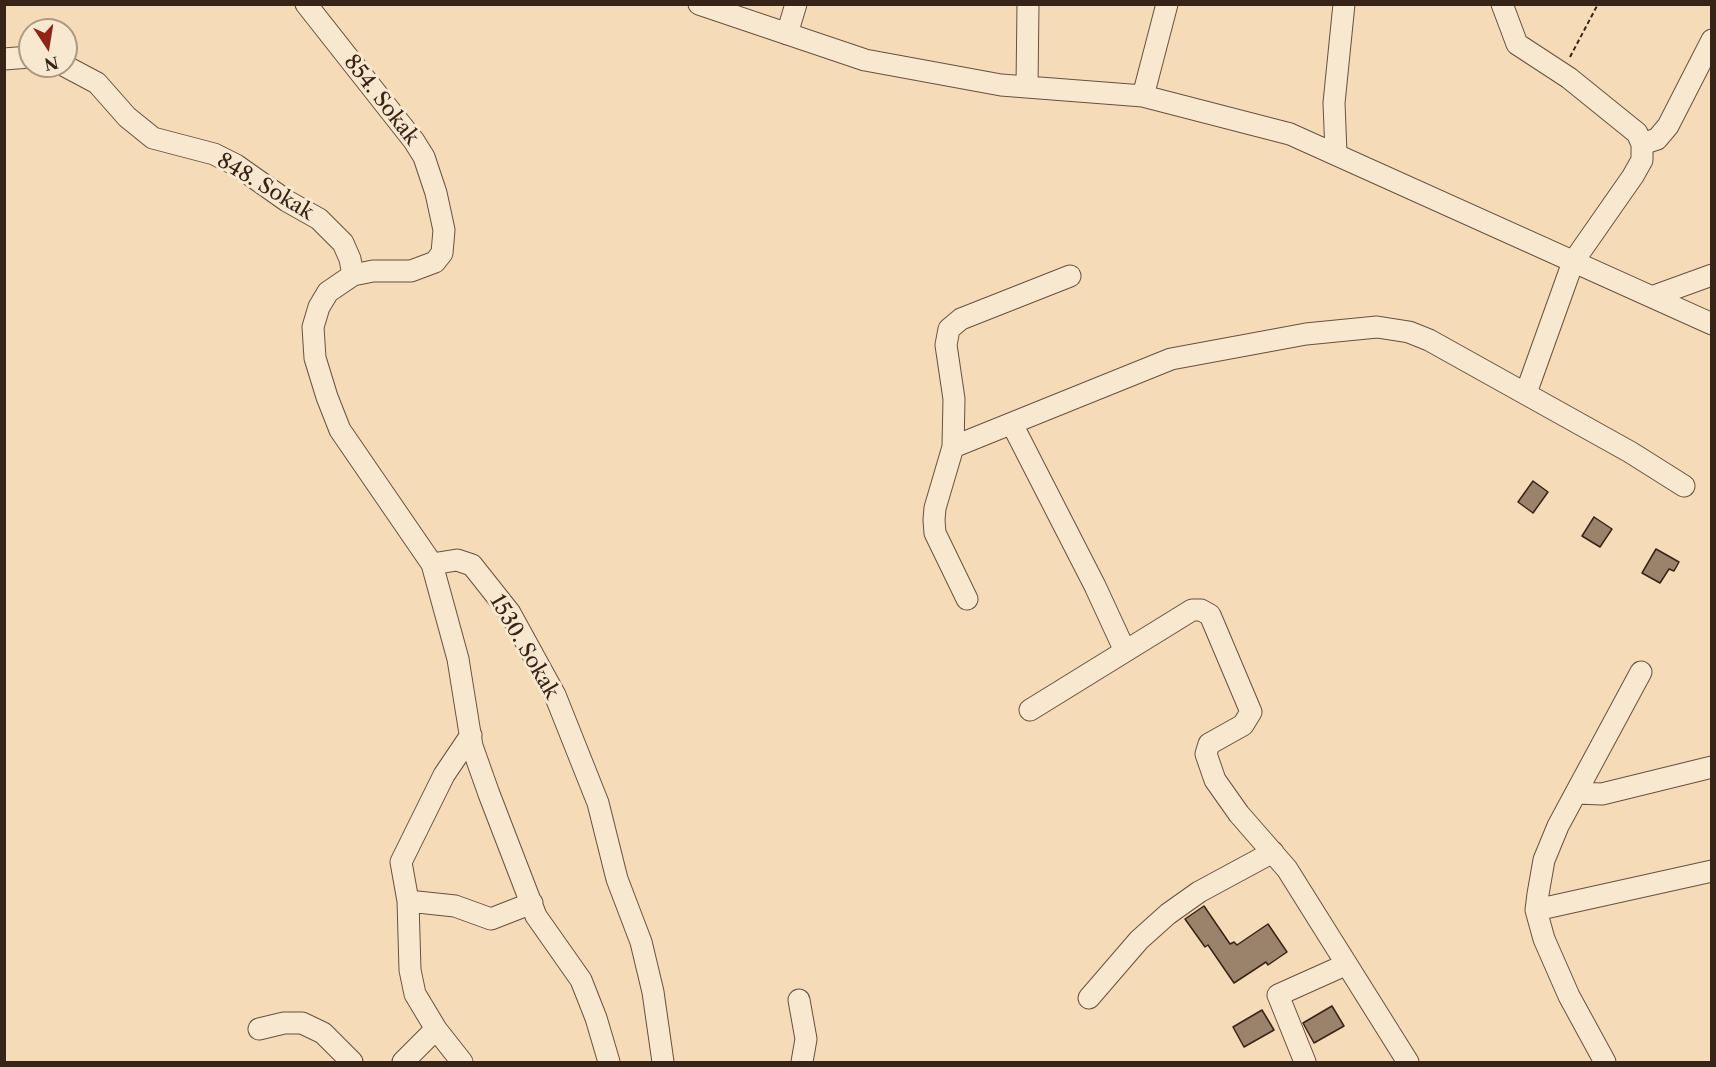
<!DOCTYPE html>
<html>
<head>
<meta charset="utf-8">
<style>
	body { margin:0 }
	#map { position:relative; width:1716px; height:1067px; overflow:hidden; background:#f5dbb7; font-family:"Libre Caslon Text",serif }
	canvas { display:block }
	.frame { position:absolute; inset:0; border:6px solid #382317; pointer-events:none }
	.north { position:absolute; left:18px; top:18px; width:60px; height:60px; box-sizing:border-box; background:#f8e8d0; border:2px solid #ab9986; border-radius:50%; rotate:168deg; font-size:16px; font-weight:700; line-height:24px; text-align:center; color:#382317 }
	.north::after { content:''; display:block; margin:auto; width:21px; height:27px; background:#8f2418; clip-path:polygon(50% 0,100% 100%,50% 72%,0 100%) }
</style>
</head>
<body>
<div id="map">
<canvas width="1716" height="1067"></canvas>
<div class="frame"></div>
<div class="north">N</div>
</div>
<script>
const g = document.querySelector('canvas').getContext('2d');
g.lineJoin = 'round';
function paint(path, color) { g.fillStyle = color; g.fill(path, 'evenodd'); }
const toPath = rows => new Path2D(rows.map(r => 'M' + r).join(''));
function strokePath(path, color, width, dash) { g.strokeStyle = color; g.lineWidth = width; g.lineCap = dash ? 'butt' : 'round'; g.setLineDash(dash || []); g.stroke(path); }
function write(font, color, halo, rows, align = 'center') {
  g.font = font + ' "Libre Caslon Text",serif'; g.lineWidth = 6; g.setLineDash([]); g.textBaseline = 'middle'; g.strokeStyle = halo; g.fillStyle = color; for (const [text, x, y, turn = 0] of rows) {
    g.save(); g.translate(x, y); g.rotate((+turn || 0) * Math.PI / 180); g.textAlign = isNaN(turn) ? turn : align; if (halo) g.strokeText(text, 0, 0); g.fillText(text, 0, 0); g.restore();
  }
}
const building = toPath([
	[1533,481,1548,492,1533,513,1518,502,1533,481],
	[1594,517,1612,529,1600,547,1582,536,1594,517],
	[1656,549,1679,562,1674,571,1669,569,1660,583,1642,573,1656,549],
	[1204,906,1230,944,1234,942,1237,945,1268,924,1287,952,1268,965,1266,962,1234,983,1208,945,1205,947,1185,919,1204,906],
	[1332,1006,1344,1026,1314,1043,1303,1023,1332,1006],
	[1262,1010,1274,1030,1244,1047,1233,1027,1262,1010]
]);
paint(building, '#9a836a');
strokePath(building, '#382317', 1.5);
const minor = toPath([
	[306,4,414,141,424,157,436,193,444,230,442,253,435,262,411,271,373,271,353,275,328,292,319,307,313,327,315,358,327,397,340,430,432,564,457,560,472,565,510,613,555,695,598,803,617,879,641,942,653,992,663,1062],
	[699,4,865,60,1001,85,1143,96,1290,134,1712,324],
	[1502,4,1517,44,1569,78,1637,133,1642,144,1642,160,1633,176,1573,262,1526,393],
	[787,34,796,4],
	[4,59,30,57],
	[65,66,97,83,127,117,153,138,214,154,236,165,287,201,319,219,343,243,350,259,353,275],
	[1027,87,1028,4],
	[1143,96,1167,4],
	[1642,144,1657,139,1668,126,1712,40],
	[1336,153,1334,103,1344,4],
	[1654,296,1712,275],
	[1012,424,1095,586,1125,651],
	[953,447,1171,359,1306,334,1377,327,1409,332,1429,340,1630,452,1684,486],
	[432,564,458,659,472,746,489,794,536,916,581,980,596,1018,609,1062],
	[967,599,935,533,934,520,935,508,953,447,954,399,946,345,949,329,961,319,1070,276],
	[1030,710,1192,610,1201,610,1210,615,1251,712,1243,725,1209,744,1206,754,1215,780,1239,814,1287,869,1408,1062],
	[1576,793,1602,794,1712,767],
	[408,901,455,906,491,919,532,903],
	[1536,910,1712,871],
	[1089,998,1139,940,1168,914,1199,892,1273,852],
	[799,1000,806,1039,802,1062],
	[259,1029,284,1023,302,1023,323,1033,352,1062],
	[403,1062,436,1029],
	[462,1062,436,1029,415,994,410,970,408,901,401,862,444,775,471,735],
	[1305,1062,1278,995,1345,965],
	[1605,1062,1569,996,1544,939,1536,910,1538,894,1544,860,1558,826,1641,672]
]);
strokePath(minor, '#67513f', 23);
strokePath(toPath([
	[1570,57,1598,4]
]), '#382317', 2, [4.5, 3]);
strokePath(minor, '#f8e8d0', 21);
write('21px', '#382317', '#f8e8d0', [
	["854. Sokak",381,100,52],
	["848. Sokak",265,187,31],
	["1530. Sokak",524,647,60]
]);
</script>
</body>
</html>
